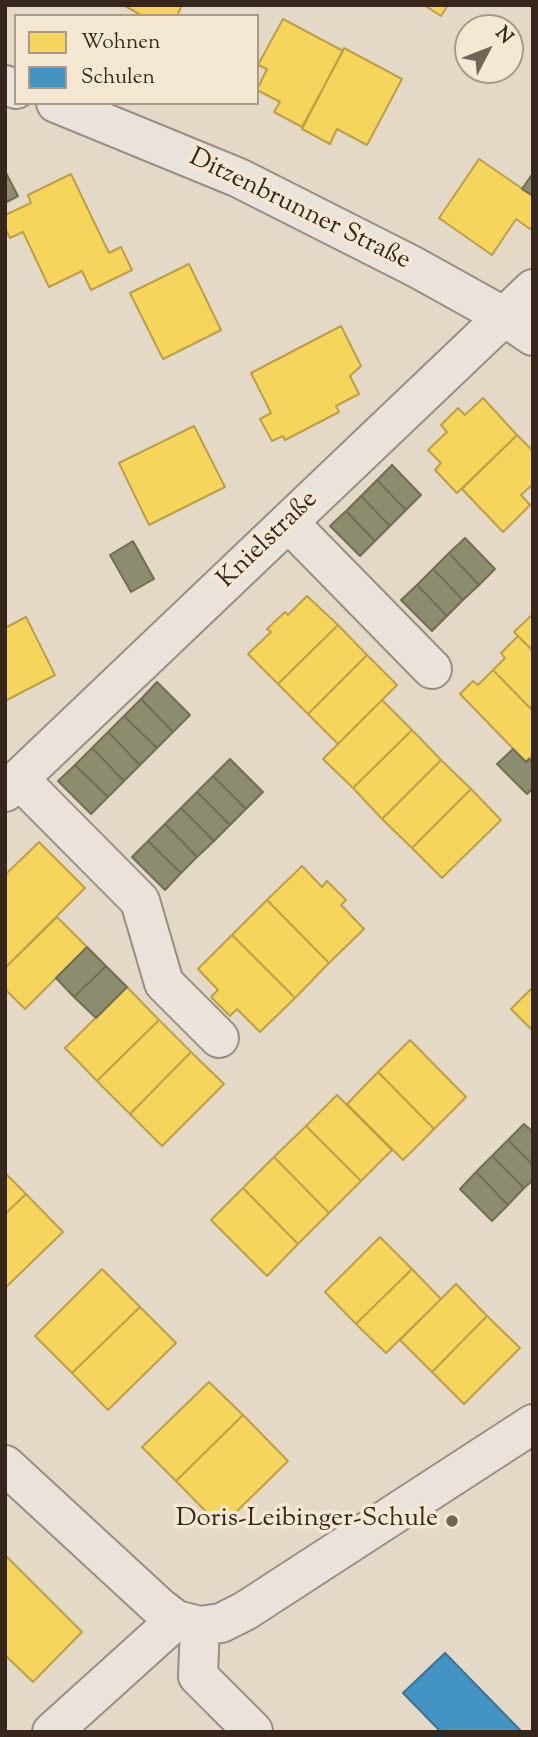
<!DOCTYPE html>
<html>
<head>
<meta charset="utf-8">
<style>
	body { margin:0 }
	#map { position:relative; width:538px; height:1737px; overflow:hidden; background:#e4d8c7; font-family:"Sorts Mill Goudy",serif }
	canvas { display:block }
	.frame { position:absolute; inset:0; border:7px solid #36261b; pointer-events:none }
	.legend { position:absolute; left:14px; top:14px; width:245px; height:91px; box-sizing:border-box; background:#f5e8d3; border:2px solid #a99a89; margin:0; padding:9px 12px; list-style:none; font-size:21px; color:#36261b }
	.legend li { display:flex; align-items:center; gap:14px; height:35px }
	.legend b { width:35px; border:2px solid #a99a89 }
	.north { position:absolute; left:454px; top:14px; width:70px; height:70px; box-sizing:border-box; background:#f5e8d3; border:2px solid #a99a89; border-radius:50%; rotate:48deg; font-size:19px; font-weight:700; line-height:28px; text-align:center; color:#36261b }
	.north::after { content:''; display:block; margin:auto; width:24px; height:32px; background:#736457; clip-path:polygon(50% 0,100% 100%,50% 72%,0 100%) }
</style>
</head>
<body>
<div id="map">
<canvas width="538" height="1737"></canvas>
<div class="frame"></div>
<ul class="legend">
<li><b style="height:19px;background:#f6d55c"></b>Wohnen</li>
<li><b style="height:19px;background:#4393c3"></b>Schulen</li>
</ul>
<div class="north">N</div>
</div>
<script>
const g = document.querySelector('canvas').getContext('2d');
g.lineJoin = 'round';
function paint(path, color) { g.fillStyle = color; g.fill(path, 'evenodd'); }
const toPath = rows => new Path2D(rows.map(r => 'M' + r).join(''));
function strokePath(path, color, width, dash) { g.strokeStyle = color; g.lineWidth = width; g.lineCap = dash ? 'butt' : 'round'; g.setLineDash(dash || []); g.stroke(path); }
function write(font, color, halo, rows, align = 'center') {
  g.font = font + ' "Sorts Mill Goudy",serif'; g.lineWidth = 7; g.setLineDash([]); g.textBaseline = 'middle'; g.strokeStyle = halo; g.fillStyle = color; for (const [text, x, y, turn = 0] of rows) {
    g.save(); g.translate(x, y); g.rotate((+turn || 0) * Math.PI / 180); g.textAlign = isNaN(turn) ? turn : align; if (halo) g.strokeText(text, 0, 0); g.fillText(text, 0, 0); g.restore();
  }
}
const homes = toPath([
	[123,5,182,5,177,16,143,16,123,5],
	[424,5,448,5,441,16,424,5],
	[283,19,343,51,302,127,274,112,280,102,257,90,267,69,258,65,283,19],
	[344,48,402,79,367,145,337,129,330,144,302,129,344,48],
	[479,159,533,196,533,226,530,229,516,219,492,255,439,218,479,159],
	[71,174,109,253,121,247,132,270,91,290,82,271,49,287,23,232,10,238,5,228,5,215,31,203,28,195,71,174],
	[189,264,221,330,163,359,130,293,189,264],
	[341,326,361,366,350,376,359,394,336,406,339,412,285,440,283,436,272,441,260,419,271,413,251,373,341,326],
	[483,398,517,435,457,493,435,470,441,463,428,450,447,432,441,425,458,408,465,415,483,398],
	[194,426,225,487,149,525,119,463,194,426],
	[517,435,533,451,533,484,521,495,530,505,503,532,462,489,517,435],
	[307,596,338,625,278,684,248,654,271,632,267,629,285,612,288,615,307,596],
	[533,614,533,651,514,632,533,614],
	[26,617,55,675,5,701,5,628,26,617],
	[338,625,367,655,308,714,278,684,338,625],
	[518,636,533,651,533,711,493,670,505,658,501,653,518,636],
	[367,655,397,685,338,744,308,714,367,655],
	[493,670,533,711,533,755,526,762,460,694,473,681,478,685,493,670],
	[382,700,412,730,353,788,323,759,382,700],
	[412,730,441,760,382,819,353,788,412,730],
	[441,760,471,789,412,848,382,819,441,760],
	[471,789,501,820,442,878,412,848,471,789],
	[39,842,85,888,5,968,5,875,39,842],
	[302,866,322,887,327,881,346,900,341,905,364,929,329,963,267,900,302,866],
	[267,900,329,963,295,998,232,935,267,900],
	[57,917,87,947,25,1009,5,989,5,968,57,917],
	[232,935,295,998,260,1032,237,1009,230,1016,211,997,218,990,198,969,232,935],
	[127,987,159,1020,97,1081,65,1048,127,987],
	[533,987,533,1031,511,1009,533,987],
	[159,1020,191,1052,130,1114,97,1081,159,1020],
	[410,1040,466,1097,434,1129,378,1072,410,1040],
	[191,1052,224,1084,162,1146,130,1114,191,1052],
	[378,1072,434,1129,403,1160,347,1104,378,1072],
	[337,1095,392,1150,361,1181,306,1126,337,1095],
	[306,1126,361,1181,329,1213,274,1157,306,1126],
	[274,1157,329,1213,298,1244,243,1188,274,1157],
	[5,1173,26,1194,5,1214,5,1173],
	[243,1188,298,1244,267,1276,211,1220,243,1188],
	[26,1194,63,1232,5,1288,5,1214,26,1194],
	[380,1237,412,1269,356,1324,325,1292,380,1237],
	[102,1269,140,1307,72,1373,35,1336,102,1269],
	[412,1269,441,1299,386,1353,356,1324,412,1269],
	[456,1284,487,1316,432,1372,400,1340,456,1284],
	[140,1307,176,1343,108,1410,72,1373,140,1307],
	[487,1316,520,1348,464,1404,432,1372,487,1316],
	[209,1382,243,1415,176,1481,142,1447,209,1382],
	[243,1415,288,1461,221,1527,176,1481,243,1415],
	[5,1555,82,1632,33,1682,5,1655,5,1555]
]);
paint(homes, '#f6d55c');
strokePath(homes, '#bca048', 2);
const schools = toPath([
	[445,1653,522,1732,441,1732,403,1693,445,1653]
]);
paint(schools, '#4393c3');
strokePath(schools, '#3f7291', 2);
const industry = toPath([
	[5,171,18,196,5,203,5,171],
	[533,173,533,196,522,189,533,173],
	[392,465,421,495,406,510,377,480,392,465],
	[377,480,406,510,390,526,361,496,377,480],
	[361,496,390,526,375,541,346,511,361,496],
	[346,511,375,541,360,556,330,526,346,511],
	[465,538,495,569,479,585,449,553,465,538],
	[133,541,154,579,131,592,110,555,133,541],
	[449,553,479,585,463,600,433,569,449,553],
	[433,569,463,600,447,616,417,585,433,569],
	[417,585,447,616,432,631,401,600,417,585],
	[157,682,190,715,173,732,141,699,157,682],
	[141,699,173,732,157,748,124,716,141,699],
	[124,716,157,748,140,765,108,732,124,716],
	[108,732,140,765,124,781,92,748,108,732],
	[92,748,124,781,108,797,75,765,92,748],
	[513,749,526,762,529,759,533,762,533,788,527,794,497,764,513,749],
	[230,759,263,792,246,809,213,776,230,759],
	[75,765,108,797,91,814,58,781,75,765],
	[213,776,246,809,230,825,197,792,213,776],
	[197,792,230,825,214,841,181,808,197,792],
	[181,808,214,841,197,857,165,824,181,808],
	[165,824,197,857,181,873,148,841,165,824],
	[148,841,181,873,165,890,132,857,148,841],
	[87,947,106,966,74,997,56,978,87,947],
	[106,966,127,987,96,1018,74,997,106,966],
	[524,1124,533,1132,533,1165,508,1140,524,1124],
	[508,1140,533,1165,533,1180,524,1188,492,1156,508,1140],
	[492,1156,524,1188,508,1205,476,1172,492,1156],
	[476,1172,508,1205,492,1221,460,1189,476,1172]
]);
paint(industry, '#8c8c6e');
strokePath(industry, '#726d55', 2);
const minor = toPath([
	[5,85,16,89],
	[56,103,239,178,415,267,505,317,533,336],
	[289,523,432,669],
	[19,779,140,901,164,983,219,1038],
	[5,792,533,289],
	[5,1465,159,1607,176,1620,200,1626,221,1623,245,1611,533,1424],
	[200,1626,198,1676,253,1731],
	[52,1732,176,1620]
]);
strokePath(minor, '#988f84', 42);
strokePath(minor, '#e9e3db', 38);
for (const [x, y, r, color] of [
	[452,1521,7,"#736457"]
]) { const dot = new Path2D(); dot.arc(x, y, r, 0, 2 * Math.PI); g.fillStyle = color; g.fill(dot); strokePath(dot, '#f5e8d3', 2.5); }
write('26px', '#36261b', '#f5e8d3', [
	["Ditzenbrunner Straße",299,211,26],
	["Knielstraße",269,541,-44]
]);
write('26px', '#36261b', '#f5e8d3', [
	["Doris-Leibinger-Schule",438,1521]
], 'right');
</script>
</body>
</html>
